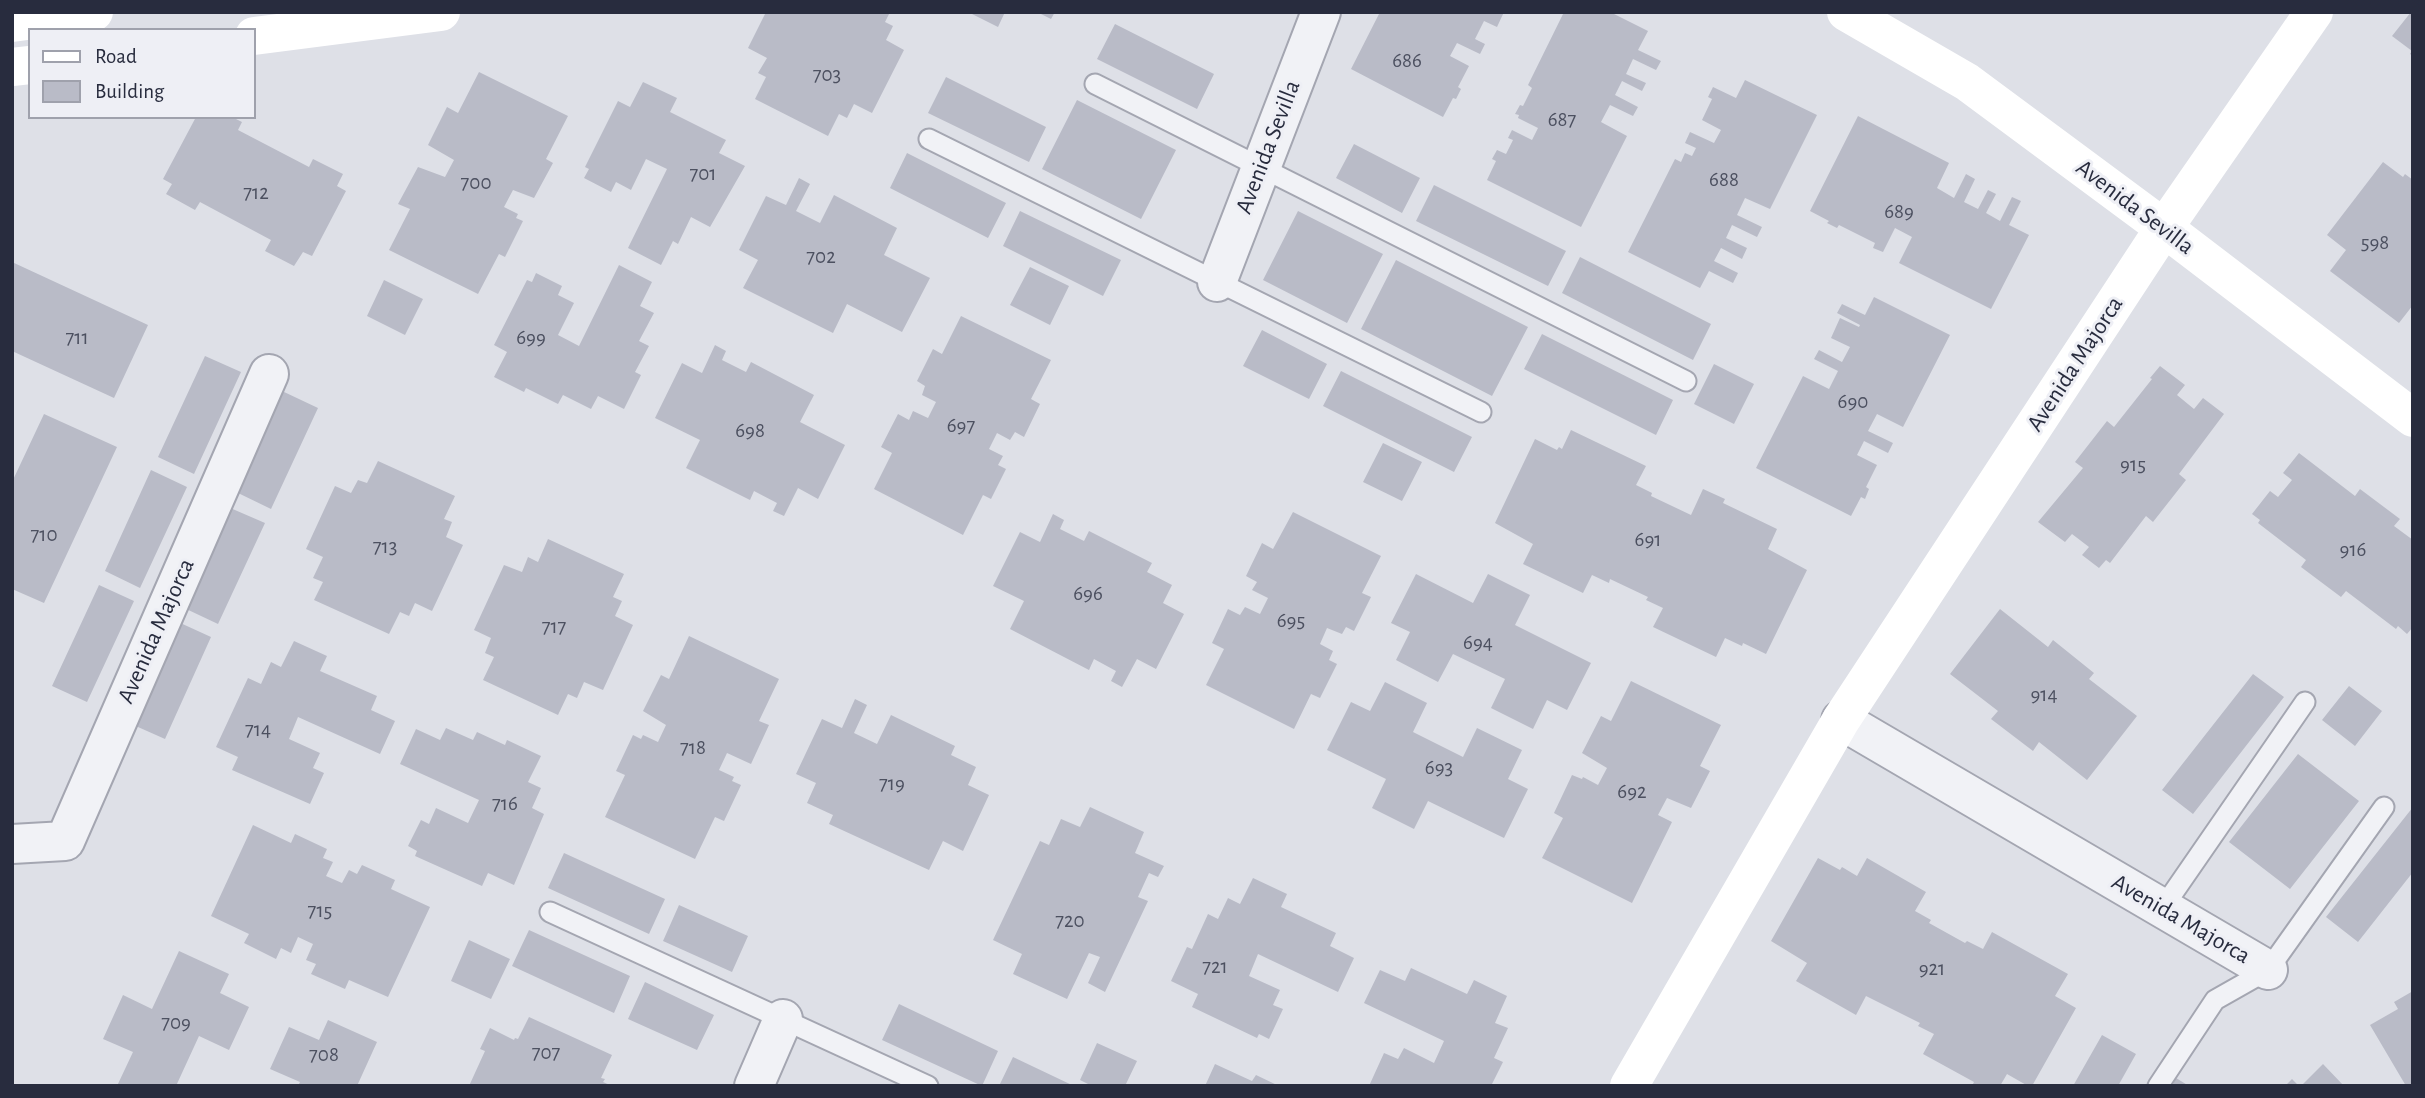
<!DOCTYPE html>
<html>
<head>
<meta charset="utf-8">
<style>
	body { margin:0 }
	#map { position:relative; width:2425px; height:1098px; overflow:hidden; background:#dee0e7; font-family:"Alegreya Sans",sans-serif }
	canvas { display:block }
	.frame { position:absolute; inset:0; border:14px solid #282c3e; pointer-events:none }
	.legend { position:absolute; left:28px; top:28px; width:228px; height:91px; box-sizing:border-box; background:#eeeff5; border:2px solid #9fa1ac; margin:0; padding:9px 12px; list-style:none; font-size:21px; color:#282c3e }
	.legend li { display:flex; align-items:center; gap:14px; height:35px }
	.legend b { width:35px; border:2px solid #9fa1ac }
</style>
</head>
<body>
<div id="map">
<canvas width="2425" height="1098"></canvas>
<div class="frame"></div>
<ul class="legend">
<li><b style="height:9px;background:#fff"></b>Road</li>
<li><b style="height:19px;background:#b9bbc7"></b>Building</li>
</ul>
</div>
<script>
const g = document.querySelector('canvas').getContext('2d');
g.lineJoin = 'round';
function paint(path, color) { g.fillStyle = color; g.fill(path, 'evenodd'); }
const toPath = rows => new Path2D(rows.map(r => 'M' + r).join(''));
function strokePath(path, color, width, dash) { g.strokeStyle = color; g.lineWidth = width; g.lineCap = dash ? 'butt' : 'round'; g.setLineDash(dash || []); g.stroke(path); }
function write(font, color, halo, rows, align = 'center') {
  g.font = font + ' "Alegreya Sans",sans-serif'; g.lineWidth = 6; g.setLineDash([]); g.textBaseline = 'middle'; g.strokeStyle = halo; g.fillStyle = color; for (const [text, x, y, turn = 0] of rows) {
    g.save(); g.translate(x, y); g.rotate((+turn || 0) * Math.PI / 180); g.textAlign = isNaN(turn) ? turn : align; if (halo) g.strokeText(text, 0, 0); g.fillText(text, 0, 0); g.restore();
  }
}
paint(toPath([
	[766,12,890,12,885,22,893,26,886,40,904,50,872,113,854,104,847,118,839,114,828,136,755,99,766,77,758,73,767,58,748,48],
	[968,12,1005,12,998,27],
	[1037,12,1055,12,1051,19],
	[1380,12,1504,12,1497,27,1484,21,1475,39,1485,44,1480,54,1457,43,1450,56,1469,66,1458,87,1461,89,1456,99,1453,98,1443,117,1351,69],
	[1564,12,1610,12,1648,31,1638,50,1661,61,1656,70,1633,59,1626,74,1646,83,1642,91,1622,81,1615,95,1638,107,1633,116,1610,105,1601,122,1627,136,1581,227,1487,180,1496,161,1492,159,1497,150,1506,154,1513,140,1508,138,1512,130,1532,140,1538,128,1518,118,1519,115,1515,114,1520,105,1523,106,1532,88,1528,85],
	[2411,12,2413,12,2413,56,2410,54,2412,51,2392,36],
	[1115,24,1214,74,1197,109,1097,59],
	[479,72,568,116,546,159,553,163,534,198,513,190,504,207,518,214,516,218,523,221,505,257,499,254,478,294,389,250,410,209,398,204,418,167,445,177,454,160,428,145,447,107,458,113],
	[946,77,1046,127,1029,162,928,113],
	[1745,80,1817,115,1770,209,1745,198,1737,215,1762,227,1757,237,1732,225,1726,238,1747,248,1742,259,1721,248,1714,261,1738,273,1733,283,1709,271,1700,288,1628,252,1675,159,1681,162,1685,153,1692,156,1696,148,1685,143,1690,132,1714,143,1721,130,1702,120,1712,99,1708,97,1713,87,1736,98],
	[643,82,677,98,670,112,726,140,719,153,745,166,710,227,691,217,678,244,673,241,661,265,628,248,667,169,646,159,631,190,616,182,611,192,584,178,589,169,585,167,618,101,630,107],
	[1077,100,1176,150,1141,219,1042,169],
	[1858,116,1949,163,1937,188,1954,198,1966,174,1975,179,1964,202,1978,209,1988,190,1996,194,1986,213,2000,221,2012,197,2021,201,2009,225,2029,235,1991,309,1899,263,1912,237,1895,228,1883,252,1873,248,1875,243,1839,225,1837,228,1827,223,1829,221,1810,211],
	[196,117,232,117,242,122,238,130,309,167,313,159,343,174,337,186,346,191,312,256,303,252,294,266,265,251,271,240,200,202,195,210,166,194,172,184,163,179],
	[1354,144,1420,178,1402,213,1336,178],
	[907,153,1006,203,988,238,890,188],
	[2383,162,2403,177,2405,174,2413,180,2413,305,2399,323,2330,271,2346,250,2327,235],
	[799,178,810,184,796,211,820,223,834,195,897,228,884,255,930,278,902,332,847,304,833,333,743,288,758,260,739,250,766,196,786,205],
	[1434,185,1566,251,1548,286,1416,221],
	[1020,211,1121,260,1103,296,1003,246],
	[1298,211,1383,254,1347,323,1263,280],
	[1580,257,1711,324,1693,360,1562,293],
	[1396,260,1528,327,1492,396,1361,329],
	[12,262,148,325,114,398,12,351],
	[619,265,652,282,640,306,654,313,639,341,649,346,635,372,641,375,624,409,598,396,591,409,563,395,558,404,526,388,524,392,494,377,507,352,494,345,527,280,532,282,536,273,562,286,558,295,574,303,558,335,579,346],
	[1030,267,1069,286,1050,325,1010,305],
	[384,280,423,299,405,335,367,316],
	[1874,297,1950,335,1903,427,1877,414,1868,431,1893,443,1888,453,1864,441,1857,455,1877,465,1866,487,1869,489,1865,499,1861,497,1851,516,1756,468,1803,376,1829,389,1838,371,1814,359,1819,350,1842,362,1850,347,1831,338,1840,318,1859,327,1860,325,1837,313,1842,304,1865,315],
	[961,316,1051,360,1031,399,1040,404,1024,437,1015,432,1010,440,997,433,989,449,1003,456,998,465,1006,469,991,499,983,495,963,535,874,489,892,453,881,447,898,414,909,420,913,411,928,418,936,402,922,395,925,386,917,381,933,349,942,354],
	[1262,330,1327,364,1309,399,1243,366],
	[1542,334,1673,400,1656,435,1524,369],
	[715,345,726,351,722,360,746,372,751,362,814,395,800,422,845,445,818,499,798,488,784,516,773,511,777,503,754,491,750,500,686,468,700,440,655,418,682,363,702,373],
	[205,356,241,372,194,474,158,457],
	[1714,364,1754,384,1734,424,1694,404],
	[2160,366,2185,385,2177,395,2194,409,2203,398,2224,414,2179,474,2186,480,2153,522,2146,516,2110,563,2106,560,2099,568,2082,555,2089,547,2072,534,2065,542,2038,522,2083,468,2075,462,2107,421,2114,427,2152,379,2150,378],
	[1341,371,1472,437,1454,472,1323,406],
	[282,391,318,408,271,509,236,492],
	[44,414,117,447,44,603,12,589,12,482],
	[1571,430,1646,466,1636,485,1652,493,1651,496,1691,515,1703,489,1725,499,1723,503,1777,529,1768,549,1807,570,1766,654,1743,643,1742,646,1725,638,1716,657,1653,627,1663,608,1646,600,1648,597,1610,579,1609,583,1592,575,1583,593,1523,564,1533,544,1495,523,1535,439,1557,450,1559,447,1562,449],
	[1383,443,1422,462,1402,501,1363,482],
	[2299,453,2355,496,2360,489,2400,519,2394,526,2413,540,2413,627,2407,634,2398,626,2396,629,2346,591,2341,597,2301,567,2306,560,2258,523,2260,520,2252,514,2270,491,2278,497,2292,480,2283,473],
	[378,461,455,496,444,519,452,522,446,537,463,545,432,611,415,603,409,616,400,612,389,634,314,600,323,582,313,578,323,557,306,549,335,486,351,493,358,480,367,483],
	[151,470,187,487,140,588,105,571],
	[228,507,265,523,218,624,182,607],
	[1293,512,1381,556,1362,593,1371,597,1354,631,1346,627,1342,634,1327,628,1320,644,1333,651,1329,660,1337,664,1320,698,1311,694,1294,729,1206,685,1224,649,1212,643,1228,609,1240,615,1245,607,1260,614,1268,598,1252,590,1257,582,1246,576,1262,543,1273,549],
	[1053,514,1064,520,1060,529,1084,541,1089,531,1152,563,1147,572,1172,585,1163,603,1184,614,1156,669,1137,659,1122,687,1111,681,1116,671,1094,659,1089,670,1010,629,1024,601,993,586,1020,532,1040,542],
	[548,539,624,574,613,597,622,601,615,616,633,625,603,690,584,682,577,698,568,694,558,715,483,680,494,657,485,653,491,638,474,630,504,565,522,572,528,557,538,562],
	[1416,574,1473,603,1488,574,1530,595,1515,625,1591,663,1567,710,1547,700,1533,729,1491,708,1505,679,1453,654,1438,682,1396,660,1410,632,1391,623],
	[99,585,134,601,87,702,52,686],
	[2000,609,2048,647,2053,640,2094,673,2089,679,2137,716,2087,780,2039,742,2033,751,1991,719,1998,711,1950,674],
	[176,621,211,637,165,739,129,723],
	[689,636,779,679,759,721,769,725,751,764,727,753,719,770,734,777,732,781,741,785,724,821,715,817,695,859,605,817,625,775,616,771,633,735,641,739,643,735,658,742,666,725,643,711,661,675,669,679],
	[294,641,327,656,320,671,377,696,371,710,395,721,380,754,298,717,289,739,320,753,313,768,324,773,310,804,232,770,238,757,216,747,248,678,261,684,271,662,281,667],
	[2253,674,2284,697,2193,814,2162,790],
	[1631,681,1721,725,1700,766,1710,771,1691,808,1667,798,1658,815,1672,822,1632,903,1542,858,1563,818,1554,813,1572,775,1582,779,1583,777,1598,785,1607,768,1582,753,1601,716,1611,721],
	[1385,682,1427,703,1413,732,1463,757,1477,728,1522,750,1508,779,1528,789,1504,838,1428,801,1414,829,1372,808,1386,779,1327,750,1351,702,1370,711],
	[2349,686,2382,711,2355,746,2322,720],
	[855,699,867,705,854,733,877,744,891,715,955,746,951,755,976,767,968,785,989,795,963,851,943,841,929,870,829,824,833,815,807,803,816,783,796,774,822,719,842,728],
	[446,728,473,740,477,732,505,745,507,740,541,756,528,782,541,788,532,808,544,814,514,885,488,873,482,886,415,856,417,851,408,846,421,820,429,824,436,808,468,823,479,800,400,764,416,729,440,740],
	[2298,754,2359,801,2290,889,2229,842],
	[1090,807,1144,832,1135,853,1164,866,1158,877,1149,873,1138,897,1148,901,1105,992,1088,983,1100,957,1089,953,1067,999,1013,974,1022,954,993,940,1040,841,1049,845,1061,819,1080,827],
	[2413,807,2413,872,2358,942,2326,917],
	[253,825,291,843,295,834,327,849,323,858,333,862,326,876,342,883,349,870,357,874,362,865,395,880,391,889,430,907,388,997,349,980,345,989,311,974,316,964,306,960,313,944,298,937,291,953,281,948,276,959,244,943,249,934,211,916],
	[564,853,665,899,649,934,548,888],
	[1818,858,1840,870,1842,867,1857,876,1867,858,1926,892,1915,911,1931,920,1929,923,1965,943,1967,941,1983,949,1992,932,2068,974,2055,996,2076,1008,2032,1086,2028,1086,2007,1074,2000,1086,1972,1086,1974,1082,1923,1054,1934,1034,1918,1026,1920,1023,1866,996,1856,1015,1796,981,1807,963,1771,941],
	[1253,878,1287,894,1281,907,1336,933,1330,946,1354,958,1338,992,1258,954,1249,976,1280,990,1273,1005,1283,1009,1269,1039,1259,1034,1257,1038,1192,1007,1198,994,1171,981,1187,947,1192,949,1208,914,1218,919,1228,898,1240,904],
	[679,905,748,936,732,972,663,941],
	[529,930,630,976,614,1013,512,966],
	[469,940,510,959,491,999,451,981],
	[179,951,229,974,220,993,249,1007,229,1050,199,1036,176,1086,117,1086,133,1052,103,1039,123,995,152,1009],
	[1411,968,1467,994,1474,980,1507,996,1495,1023,1508,1028,1494,1058,1503,1062,1491,1086,1369,1086,1384,1053,1398,1059,1404,1048,1434,1063,1444,1041,1364,1003,1380,970,1405,981],
	[645,982,714,1015,697,1050,628,1019],
	[2413,991,2413,1086,2406,1086,2370,1025,2398,1009,2394,1002],
	[899,1004,998,1051,982,1086,882,1040],
	[529,1017,612,1055,601,1078,605,1079,603,1082,612,1086,469,1086,485,1051,480,1049,490,1028,514,1040,515,1038,518,1039],
	[328,1020,377,1042,357,1086,298,1086,300,1082,270,1069,289,1027,319,1040],
	[2102,1035,2136,1054,2118,1086,2073,1086],
	[1097,1043,1137,1061,1125,1086,1092,1086,1080,1080],
	[1013,1057,1074,1086,999,1086],
	[1215,1064,1252,1081,1256,1075,1279,1086,1205,1086],
	[2323,1064,2344,1086,2301,1086],
	[2176,1078,2189,1086,2172,1086],
	[2292,1079,2299,1086,2285,1086]
]), '#b9bbc7');
const lane = toPath([
	[1095,84,1686,381],
	[929,139,1481,412],
	[2162,909,2305,702],
	[550,912,928,1086],
	[2158,1086,2215,1000,2268,970,2384,807]
]);
const street = toPath([
	[1217,282,1321,12],
	[1841,720,2268,970],
	[12,844,65,841,269,374],
	[754,1086,783,1019]
]);
strokePath(lane, '#a4a6b1', 23);
strokePath(street, '#a4a6b1', 42);
strokePath(lane, '#f1f2f6', 19);
strokePath(street, '#f1f2f6', 38);
strokePath(toPath([
	[1846,12,1967,82,2164,228,2413,418],
	[12,23,94,12],
	[254,36,441,12],
	[12,67,30,65],
	[1629,1086,1841,720,2164,228,2314,12]
]), '#fff', 38);
write('21px', '#4c5060', null, [
	["686",1407,61],
	["703",827,75],
	["687",1562,120],
	["701",703,174],
	["688",1724,180],
	["700",476,183],
	["712",256,193],
	["689",1899,212],
	["598",2375,243],
	["702",821,257],
	["711",77,338],
	["699",531,338],
	["690",1853,402],
	["697",961,426],
	["698",750,431],
	["915",2133,465],
	["710",44,535],
	["691",1648,540],
	["713",385,547],
	["916",2353,550],
	["696",1088,594],
	["695",1291,621],
	["717",554,627],
	["694",1478,643],
	["914",2044,695],
	["714",258,730],
	["718",693,748],
	["693",1439,768],
	["719",892,784],
	["692",1632,792],
	["716",505,804],
	["715",320,911],
	["720",1070,921],
	["721",1215,967],
	["921",1932,969],
	["709",176,1023],
	["707",546,1053],
	["708",324,1055]
]);
write('24px', '#282c3e', '#eeeff5', [
	["Avenida Sevilla",1268,147,-69],
	["Avenida Sevilla",2135,207,37],
	["Avenida Majorca",2075,364,-57],
	["Avenida Majorca",156,631,-66],
	["Avenida Majorca",2181,919,30]
]);
</script>
</body>
</html>
